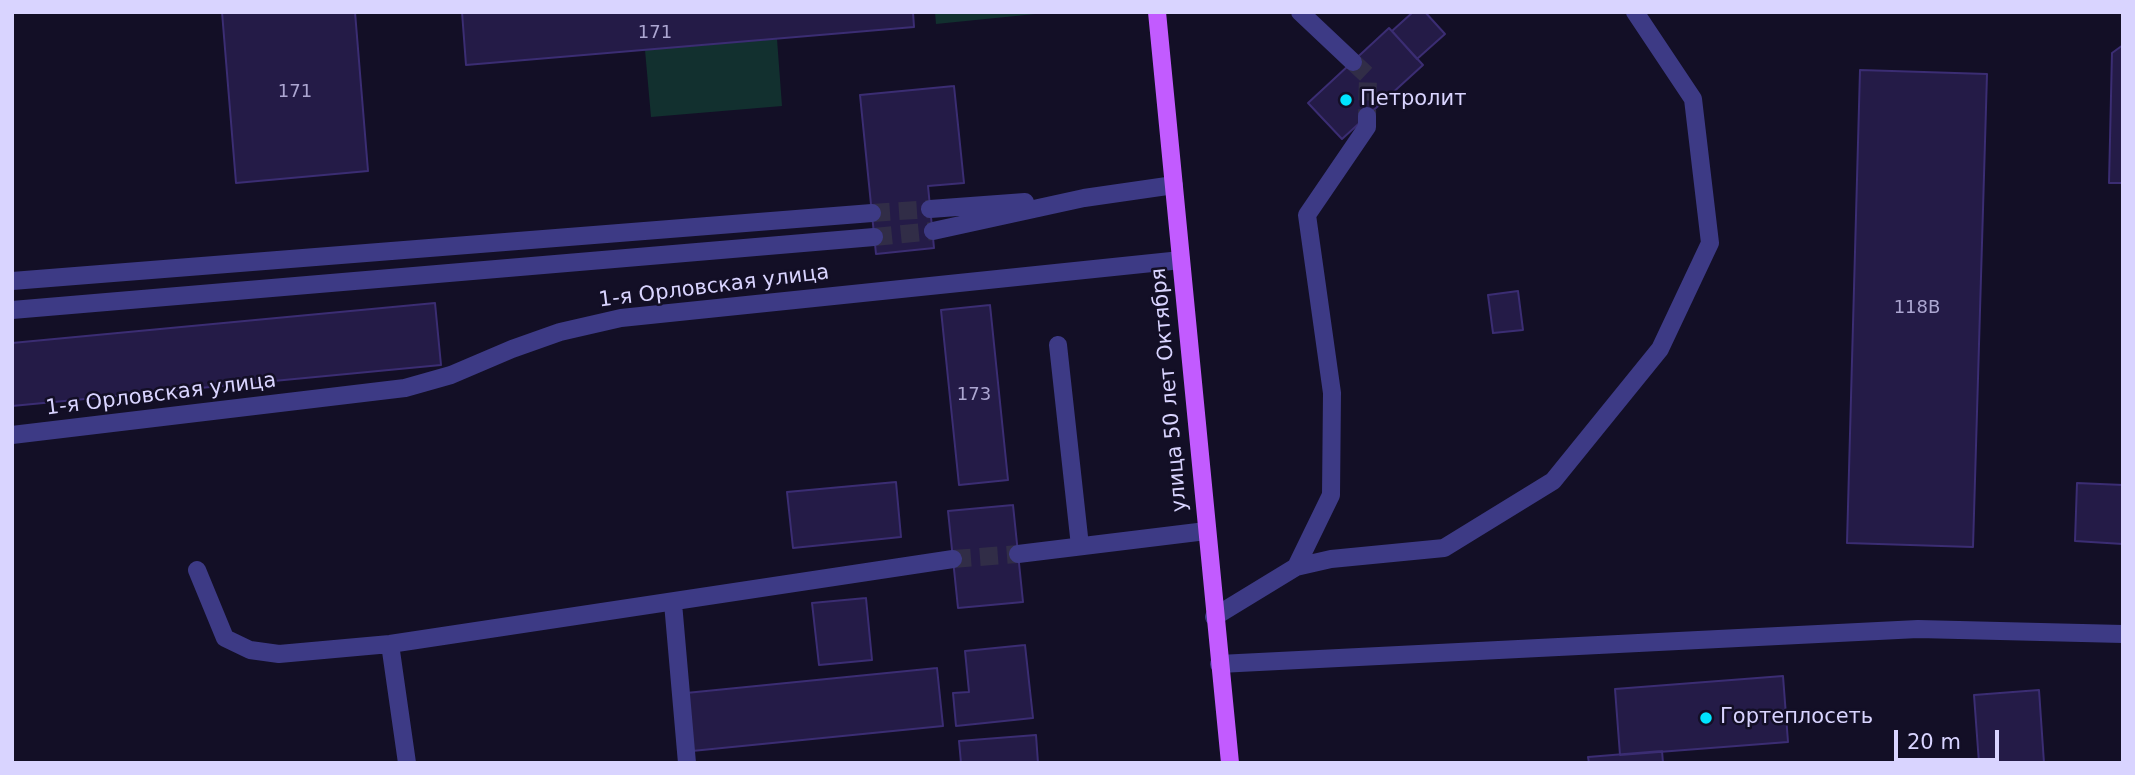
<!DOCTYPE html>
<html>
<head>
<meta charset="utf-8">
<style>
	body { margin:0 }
	#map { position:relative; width:2135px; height:775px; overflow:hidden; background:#130f26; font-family:"DejaVu Sans",sans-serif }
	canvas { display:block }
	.frame { position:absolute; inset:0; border:14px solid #d9d4ff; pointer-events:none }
	.scale { position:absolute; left:1894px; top:730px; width:105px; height:32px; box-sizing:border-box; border:4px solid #d9d4ff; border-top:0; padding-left:9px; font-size:21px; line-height:24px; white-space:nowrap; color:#d9d4ff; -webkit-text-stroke:5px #130f26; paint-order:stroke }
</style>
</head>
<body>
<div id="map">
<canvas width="2135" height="775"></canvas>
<div class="frame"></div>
<div class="scale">20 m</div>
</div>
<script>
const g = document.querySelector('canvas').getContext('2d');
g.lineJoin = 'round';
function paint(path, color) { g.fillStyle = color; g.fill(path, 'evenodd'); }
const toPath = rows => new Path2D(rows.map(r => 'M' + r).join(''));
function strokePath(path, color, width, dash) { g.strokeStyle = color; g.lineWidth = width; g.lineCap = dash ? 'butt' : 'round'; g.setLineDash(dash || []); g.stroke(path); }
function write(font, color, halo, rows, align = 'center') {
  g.font = font + ' "DejaVu Sans",sans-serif'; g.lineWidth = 5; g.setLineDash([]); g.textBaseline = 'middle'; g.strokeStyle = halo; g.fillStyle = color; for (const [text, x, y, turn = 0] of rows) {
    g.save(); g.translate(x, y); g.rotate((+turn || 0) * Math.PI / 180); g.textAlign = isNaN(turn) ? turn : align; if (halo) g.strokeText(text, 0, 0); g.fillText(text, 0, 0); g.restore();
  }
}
paint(toPath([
	[935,12,1055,12,936,24],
	[777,39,782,106,651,117,645,50]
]), '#12302f');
const building = toPath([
	[222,12,355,12,368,171,236,183,222,12],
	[462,12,913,12,914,27,466,65,462,12],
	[1413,12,1425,12,1445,34,1417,59,1392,31,1413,12],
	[1389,28,1423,65,1342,139,1308,103,1389,28],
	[2123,45,2123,183,2109,183,2112,53,2123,45],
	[1860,70,1987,74,1973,547,1847,543,1860,70],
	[954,86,964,183,928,186,934,248,876,254,860,95,954,86],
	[1518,291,1523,330,1493,333,1488,295,1518,291],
	[435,303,441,365,12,406,12,343,435,303],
	[990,305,1008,480,959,485,941,310,990,305],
	[896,482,901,537,793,548,787,492,896,482],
	[2077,483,2123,485,2123,544,2075,541,2077,483],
	[1013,505,1023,602,958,608,948,511,1013,505],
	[866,598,872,660,819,665,812,603,866,598],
	[1025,645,1033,718,956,726,953,693,969,692,965,651,1025,645],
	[937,668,943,726,692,751,686,693,937,668],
	[1783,676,1788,742,1620,755,1615,689,1783,676],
	[2039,690,2044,763,1979,763,1974,695,2039,690],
	[1036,735,1038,763,961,763,959,741,1036,735],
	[1662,751,1663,763,1589,763,1588,757,1662,751]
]);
paint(building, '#241b47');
strokePath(building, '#3b2d73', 2);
strokePath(toPath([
	[1353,62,1368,76,1367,116],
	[872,213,930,209],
	[874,237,933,231],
	[953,559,1018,554]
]), '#312d47', 18, [18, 9]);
strokePath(toPath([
	[1300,12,1353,62],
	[930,209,1025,202],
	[933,231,1084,198,1174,185],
	[12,281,872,213],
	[12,310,874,237],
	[1058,345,1080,546],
	[12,435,405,388,451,375,512,349,560,332,621,318,1181,260],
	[1018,554,1206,531],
	[1296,567,1331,559,1444,548,1553,481,1660,349,1710,243,1693,99,1635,12],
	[197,570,225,638,250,650,279,654,390,644,953,559],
	[673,603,687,763],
	[1214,617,1296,567,1331,495,1332,393,1307,215,1367,127,1367,116],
	[390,644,407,763],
	[1219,664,1918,629,2123,634]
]), '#3d3a85', 18);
strokePath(toPath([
	[1157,12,1230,763]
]), '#c25bff', 18);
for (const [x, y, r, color] of [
	[1346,100,7,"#00e5ff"],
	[1706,718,7,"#00e5ff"]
]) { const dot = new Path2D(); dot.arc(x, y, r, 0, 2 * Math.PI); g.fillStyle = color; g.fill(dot); strokePath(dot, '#130f26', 2.5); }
write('18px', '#aca6d1', null, [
	["171",655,33],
	["171",295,92],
	["118В",1917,308],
	["173",974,395]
]);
write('21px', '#d9d4ff', '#130f26', [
	["Петролит",1360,100],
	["Гортеплосеть",1720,718]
], 'left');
write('21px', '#d9d4ff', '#130f26', [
	["1-я Орловская улица",714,287,-7],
	["улица 50 лет Октября",1170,390,-95],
	["1-я Орловская улица",161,395,-7]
]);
</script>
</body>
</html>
